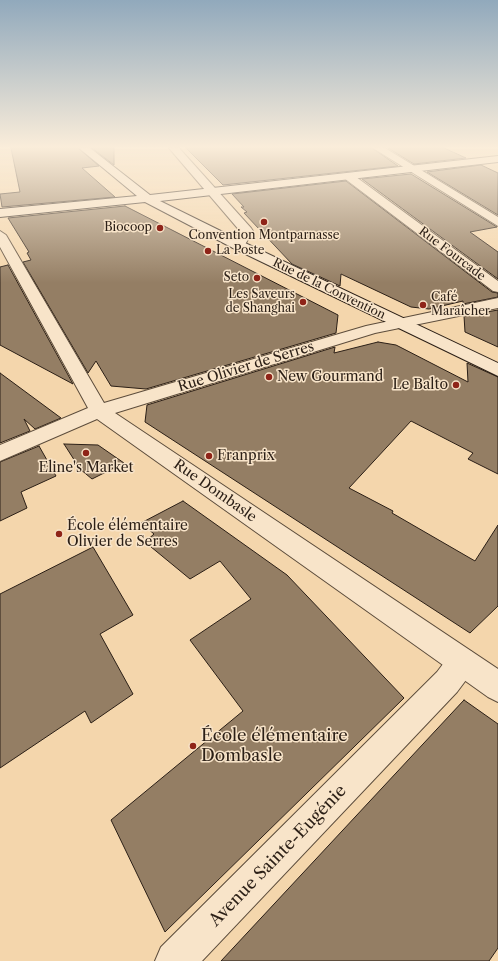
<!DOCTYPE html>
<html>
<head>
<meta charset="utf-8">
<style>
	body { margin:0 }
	canvas { display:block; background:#f4d6ac }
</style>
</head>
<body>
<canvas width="498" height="961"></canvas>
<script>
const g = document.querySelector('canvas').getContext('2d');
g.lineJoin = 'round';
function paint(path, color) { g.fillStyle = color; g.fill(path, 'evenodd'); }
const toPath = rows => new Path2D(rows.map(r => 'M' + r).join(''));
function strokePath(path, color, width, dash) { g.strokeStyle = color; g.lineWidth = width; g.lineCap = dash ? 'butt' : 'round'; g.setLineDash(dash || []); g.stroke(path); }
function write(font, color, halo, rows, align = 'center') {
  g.font = font + ' "Libre Caslon Text",serif'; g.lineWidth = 3; g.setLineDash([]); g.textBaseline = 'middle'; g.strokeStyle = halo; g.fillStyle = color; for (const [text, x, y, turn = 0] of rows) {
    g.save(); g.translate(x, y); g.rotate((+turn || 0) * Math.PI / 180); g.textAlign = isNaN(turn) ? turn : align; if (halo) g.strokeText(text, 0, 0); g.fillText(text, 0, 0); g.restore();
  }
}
const building = toPath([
	[11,148,78,148,99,166,82,168,115,197,2,207,0,194,20,192,11,148],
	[92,148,114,148,114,165,92,148],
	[186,148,372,148,398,166,223,185,186,148],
	[388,148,444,148,466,158,414,164,388,148],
	[481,165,498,173,498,215,427,172,481,165],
	[411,174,497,227,470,232,498,252,498,279,362,179,411,174],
	[346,181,492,292,498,293,498,297,463,304,463,301,429,309,411,307,341,274,340,286,292,264,244,213,247,212,241,207,244,207,232,194,346,181],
	[125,206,338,315,336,333,146,389,111,386,96,361,88,373,23,262,31,260,27,253,29,252,8,218,125,206],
	[8,265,73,384,0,345,0,267,8,265],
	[498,310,498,347,465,332,464,316,498,310],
	[378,342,396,345,468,382,467,363,498,377,498,474,468,459,473,453,411,421,349,488,393,511,392,513,475,561,498,525,498,606,470,633,145,422,147,405,335,347,334,353,378,342],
	[0,373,61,418,35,429,24,419,30,431,0,443,0,373],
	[64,444,98,445,124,463,92,479,80,469,64,444],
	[39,446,56,476,21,492,27,508,0,521,0,462,39,446],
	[183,501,287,575,404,698,165,932,111,820,243,711,190,640,251,599,220,561,190,579,145,542,154,534,141,523,183,501],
	[93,547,133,615,100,634,133,694,91,723,85,711,0,768,0,594,93,547],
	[464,700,498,724,498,948,489,961,221,961,464,700]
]);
paint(building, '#947e64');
strokePath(building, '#2b1f16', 1);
const pedestrian = toPath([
	[462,648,472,652,476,662,472,672,457,692,202,961,155,961,161,947,437,672,452,652,462,648]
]);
const minor = toPath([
	[169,148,179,148,251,228,253,231,243,248,233,248,231,245,240,231,169,148],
	[373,148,385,148,498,217,498,226,373,148],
	[348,173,352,174,498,281,498,292,493,291,344,178,343,176,348,173],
	[0,231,6,235,104,403,366,326,498,298,498,308,375,333,115,413,498,669,498,702,488,697,97,419,0,461,0,445,88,408,0,247,0,231]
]);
const secondary = toPath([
	[79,148,90,148,150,195,498,156,498,162,160,201,243,242,498,363,498,376,233,248,145,202,0,217,0,209,137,196,79,148]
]);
strokePath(pedestrian, '#5d4d3c', 2);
strokePath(minor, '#5d4d3c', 2);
strokePath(secondary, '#2b1f16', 2);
paint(pedestrian, '#f8e4c9');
paint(minor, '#f8e4c9');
paint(secondary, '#f8e4c9');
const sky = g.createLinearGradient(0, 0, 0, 283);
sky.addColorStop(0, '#91a9bc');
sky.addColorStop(0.52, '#faedda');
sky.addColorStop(1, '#faedda00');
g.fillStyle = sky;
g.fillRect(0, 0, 498, 283);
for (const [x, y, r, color] of [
	[264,222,4,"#8f2418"],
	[160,228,4,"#8f2418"],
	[208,251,4,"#8f2418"],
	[257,278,4,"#8f2418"],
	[303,302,4,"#8f2418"],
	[423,305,4,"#8f2418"],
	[269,377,4,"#8f2418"],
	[456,385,4,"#8f2418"],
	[86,453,4,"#8f2418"],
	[209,456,4,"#8f2418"],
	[59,534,4,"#8f2418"],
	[193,746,4,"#8f2418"]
]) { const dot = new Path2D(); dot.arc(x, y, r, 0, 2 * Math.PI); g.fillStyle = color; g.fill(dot); strokePath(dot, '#f8e4c9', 1.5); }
write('12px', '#2b1f16', '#f8e4c9', [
	["Biocoop",152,228],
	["Convention Montparnasse",264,236,"center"],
	["La Poste",216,251,"left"],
	["Seto",249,278],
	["Les Saveurs",295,295],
	["de Shanghai",295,309],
	["Café",431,298,"left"],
	["Maraîcher",431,312,"left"]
], 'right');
write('12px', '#2b1f16', '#f8e4c9', [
	["Rue Fourcade",452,254,37],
	["Rue de la Convention",329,289,26]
]);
write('14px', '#2b1f16', '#f8e4c9', [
	["Rue Olivier de Serres",246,367,-17],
	["Rue Dombasle",215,491,35]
]);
write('14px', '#2b1f16', '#f8e4c9', [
	["New Gourmand",277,377],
	["Le Balto",448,385,"right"],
	["Franprix",217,456],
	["Eline's Market",86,468,"center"],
	["École élémentaire",67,526],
	["Olivier de Serres",67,542]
], 'left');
write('17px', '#2b1f16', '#f8e4c9', [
	["École élémentaire",201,736],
	["Dombasle",201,756]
], 'left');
write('17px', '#2b1f16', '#f8e4c9', [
	["Avenue Sainte-Eugénie",278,856,-46]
]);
</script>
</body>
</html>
